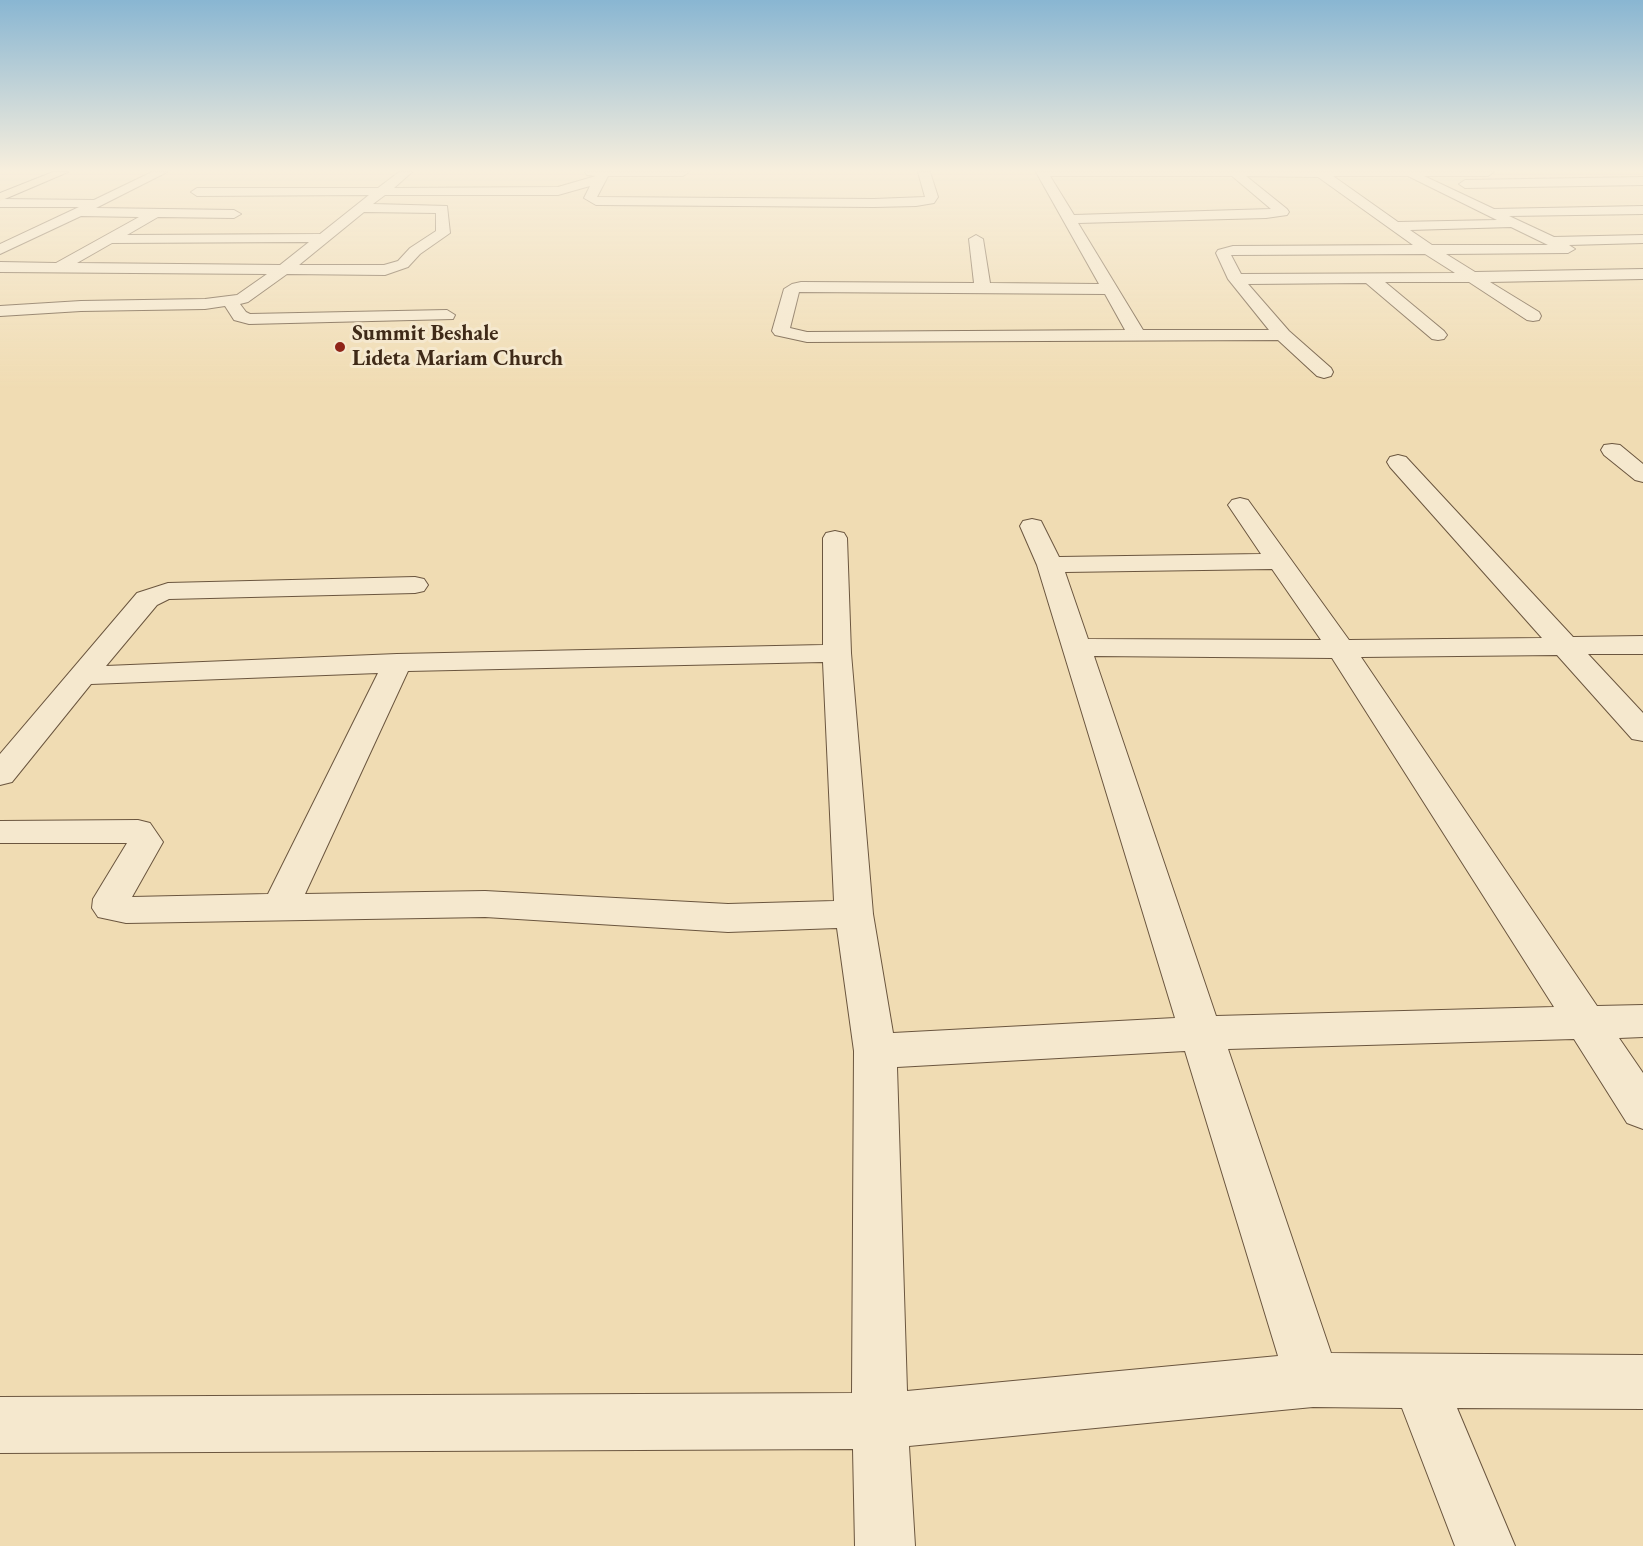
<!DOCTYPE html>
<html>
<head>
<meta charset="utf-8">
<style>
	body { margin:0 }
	canvas { display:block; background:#f0dcb3 }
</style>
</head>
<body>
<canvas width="1643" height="1546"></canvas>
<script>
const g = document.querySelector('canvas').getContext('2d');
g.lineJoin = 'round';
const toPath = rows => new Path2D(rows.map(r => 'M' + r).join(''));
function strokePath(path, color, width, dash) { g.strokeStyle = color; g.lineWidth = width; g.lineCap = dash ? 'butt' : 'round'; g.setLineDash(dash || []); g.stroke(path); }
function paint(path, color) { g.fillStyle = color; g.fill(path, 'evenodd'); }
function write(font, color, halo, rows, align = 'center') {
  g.font = font + ' "EB Garamond",serif'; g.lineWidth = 6; g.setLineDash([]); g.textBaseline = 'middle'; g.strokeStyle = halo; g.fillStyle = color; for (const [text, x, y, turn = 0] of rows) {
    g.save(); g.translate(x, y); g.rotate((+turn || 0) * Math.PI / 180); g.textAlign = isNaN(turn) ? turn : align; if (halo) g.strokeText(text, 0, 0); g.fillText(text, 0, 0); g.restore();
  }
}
const minor = toPath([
	[152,172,167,172,96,208,234,210,241,214,234,218,158,217,127,235,320,234,369,195,197,196,191,192,197,188,378,188,399,172,412,172,394,188,558,187,596,176,587,175,585,172,689,172,683,176,608,176,597,197,874,199,925,197,918,172,930,172,938,197,934,203,916,206,874,207,596,205,584,198,590,186,558,195,385,195,373,204,447,206,450,233,420,254,408,267,385,275,287,274,248,302,240,304,246,312,250,314,447,310,455,315,453,319,249,324,234,320,225,306,205,309,81,311,0,316,0,306,81,301,205,299,237,295,267,274,0,272,0,262,56,263,139,217,81,216,0,254,0,244,79,207,0,207,0,199,94,200,152,172],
	[364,212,436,213,436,231,410,248,398,261,384,265,299,265,364,212],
	[309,242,280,265,77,263,112,243,309,242],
	[1036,172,1494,172,1488,176,1424,176,1494,209,1643,206,1643,214,1509,216,1554,237,1643,235,1643,243,1569,245,1575,249,1568,253,1446,254,1475,272,1643,269,1643,279,1490,282,1539,312,1541,316,1539,320,1533,321,1527,320,1469,282,1385,282,1444,331,1447,335,1444,339,1438,340,1432,339,1366,283,1248,284,1289,331,1331,368,1333,372,1331,376,1324,378,1317,376,1278,340,807,342,775,335,772,331,784,289,792,284,801,282,974,283,969,239,976,235,983,239,990,283,1099,284,1036,172],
	[1050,176,1232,176,1271,209,1074,215,1050,176],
	[1246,176,1318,177,1413,245,1233,246,1218,250,1216,253,1228,279,1269,330,1143,330,1078,223,1266,218,1287,215,1289,212,1287,209,1246,176],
	[1333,176,1408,176,1497,220,1398,222,1333,176],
	[1511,227,1548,245,1432,245,1410,230,1511,227],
	[1425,254,1455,273,1241,274,1231,255,1425,254],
	[799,292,1105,294,1125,330,807,332,790,328,799,292],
	[1643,177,1643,185,1465,188,1459,184,1465,180,1643,177],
	[1612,444,1620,445,1643,464,1643,482,1635,480,1604,455,1601,450,1604,445,1612,444],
	[1398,455,1406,457,1573,637,1643,636,1643,654,1588,654,1643,713,1643,741,1632,739,1557,655,1361,657,1597,1006,1643,1005,1643,1037,1619,1038,1643,1073,1643,1129,1627,1123,1574,1039,1228,1049,1331,1353,1643,1355,1643,1409,1457,1408,1515,1546,1455,1546,1402,1408,1313,1407,909,1446,915,1546,855,1546,853,1449,0,1453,0,1397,852,1393,854,1051,837,928,728,932,485,917,126,923,98,917,92,908,93,899,127,843,0,843,0,821,138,820,150,823,163,842,132,897,268,894,378,673,91,684,12,782,0,785,0,754,137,593,168,583,415,577,424,579,428,585,424,591,415,593,169,599,157,605,106,666,397,654,823,645,823,538,826,533,835,531,844,533,847,538,851,653,873,914,893,1033,1175,1018,1037,565,1020,526,1023,521,1032,519,1041,521,1059,557,1261,554,1228,505,1232,500,1240,498,1248,500,1349,640,1542,638,1390,467,1387,462,1390,457,1398,455],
	[1272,569,1321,640,1088,639,1065,572,1272,569],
	[1094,656,1332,658,1554,1007,1216,1016,1094,656],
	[823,662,834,901,728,904,485,891,305,894,408,671,823,662],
	[1185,1051,1278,1356,907,1391,897,1067,1185,1051]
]);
const major = toPath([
	[53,172,68,172,0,201,0,193,53,172]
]);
strokePath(minor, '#6b563f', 2);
strokePath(major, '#3f2a18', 2);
paint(minor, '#f5e8ce');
paint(major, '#f0dcb3');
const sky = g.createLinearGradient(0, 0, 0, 388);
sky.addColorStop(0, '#89b6d2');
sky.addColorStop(0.44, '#f8efdd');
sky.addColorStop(1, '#f8efdd00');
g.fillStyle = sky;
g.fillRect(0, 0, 1643, 388);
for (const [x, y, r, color] of [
	[340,347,6,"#8f2418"]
]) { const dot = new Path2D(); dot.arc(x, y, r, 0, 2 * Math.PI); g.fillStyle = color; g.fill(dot); strokePath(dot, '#f5e8ce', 2); }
write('bold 22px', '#3f2a18', '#f5e8ce', [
	["Summit Beshale",352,334],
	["Lideta Mariam Church",352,359]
], 'left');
</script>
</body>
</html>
